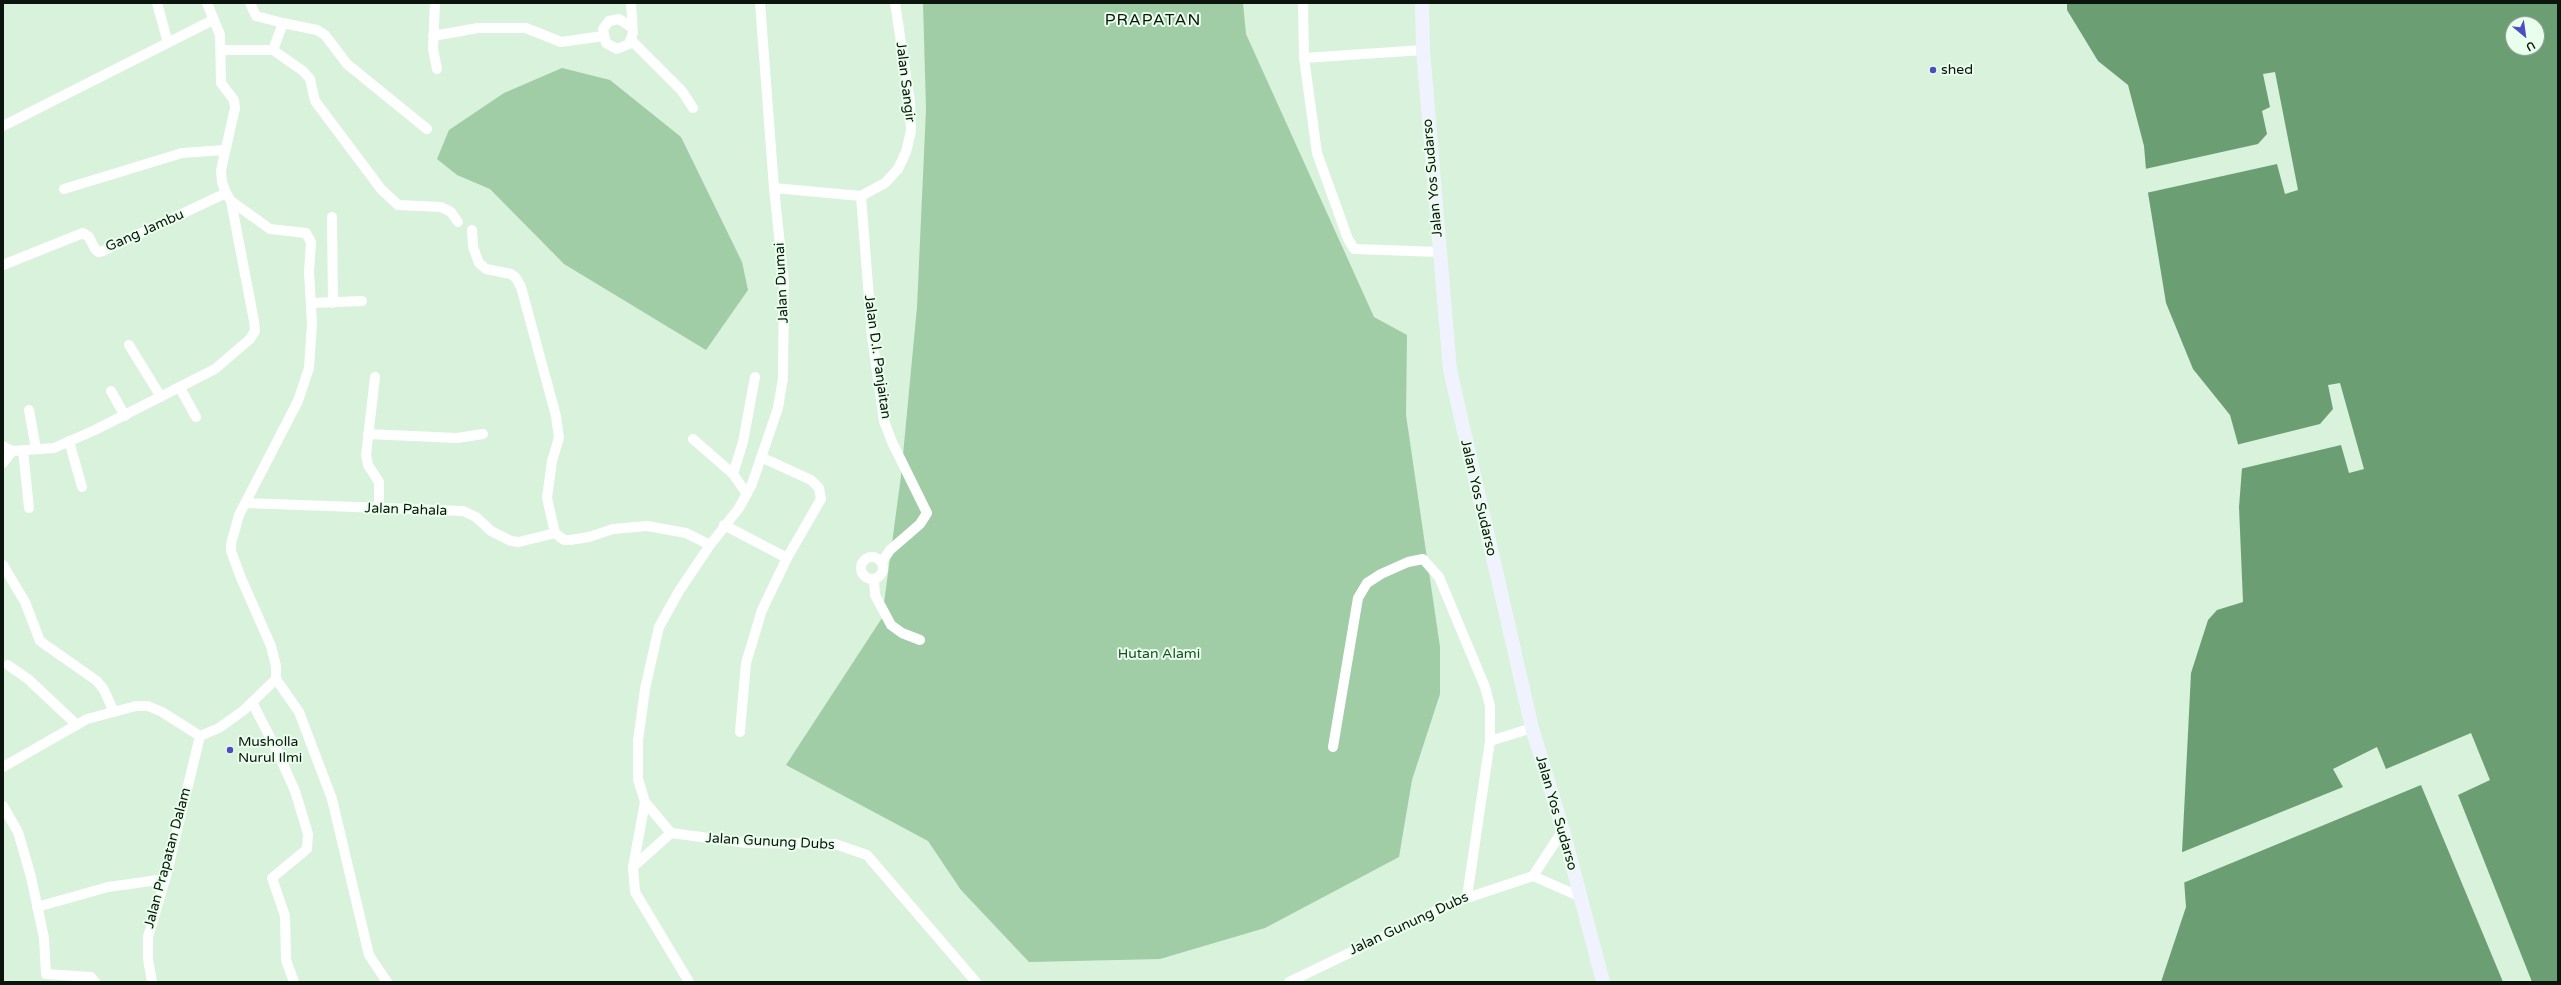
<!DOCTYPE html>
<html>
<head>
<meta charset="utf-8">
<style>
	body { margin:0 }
	#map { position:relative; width:2561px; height:985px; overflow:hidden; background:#d8f2db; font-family:"Varela Round",sans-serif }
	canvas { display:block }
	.frame { position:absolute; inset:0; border:4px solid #0c150d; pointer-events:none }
	.north { position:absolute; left:2505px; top:16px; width:40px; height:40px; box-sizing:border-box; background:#e9feec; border:1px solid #91a193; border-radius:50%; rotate:151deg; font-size:11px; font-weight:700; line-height:16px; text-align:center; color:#0c150d }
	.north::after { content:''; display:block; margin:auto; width:14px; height:18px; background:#4d4cc3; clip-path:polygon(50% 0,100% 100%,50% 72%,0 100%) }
</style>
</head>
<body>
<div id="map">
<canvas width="2561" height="985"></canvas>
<div class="frame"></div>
<div class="north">U</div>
</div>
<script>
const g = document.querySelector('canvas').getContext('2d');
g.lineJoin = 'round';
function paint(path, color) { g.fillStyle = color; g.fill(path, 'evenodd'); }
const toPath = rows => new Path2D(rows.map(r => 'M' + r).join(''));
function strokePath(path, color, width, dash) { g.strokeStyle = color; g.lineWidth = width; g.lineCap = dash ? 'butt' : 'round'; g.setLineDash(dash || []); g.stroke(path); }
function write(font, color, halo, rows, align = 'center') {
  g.font = font + ' "Varela Round",sans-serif'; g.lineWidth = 4; g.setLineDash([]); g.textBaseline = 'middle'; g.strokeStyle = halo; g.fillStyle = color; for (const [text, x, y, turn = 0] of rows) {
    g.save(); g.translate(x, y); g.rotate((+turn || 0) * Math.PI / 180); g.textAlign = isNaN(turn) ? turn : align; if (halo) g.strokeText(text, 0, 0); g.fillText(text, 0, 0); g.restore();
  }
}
paint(toPath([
	[923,3,1243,3,1246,34,1374,317,1407,335,1406,415,1440,647,1440,694,1412,780,1399,857,1265,928,1160,959,1029,962,961,890,928,841,786,765,882,618,901,476,917,307,926,109],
	[562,68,610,80,681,137,742,262,748,290,706,350,564,264,490,189,457,175,437,159,449,130,504,93]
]), '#a0cda6');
paint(toPath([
	[2067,3,2558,3,2558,982,2161,982,2186,907,2182,852,2191,673,2208,620,2217,610,2243,602,2239,507,2242,468,2238,444,2230,415,2193,369,2166,303,2148,193,2144,146,2128,85,2098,61,2067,10],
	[2513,24,2537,24,2537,48,2513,48]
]), '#6b9f73');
paint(toPath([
	[2275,72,2298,190,2285,194,2277,164,2146,193,2145,169,2258,144,2267,134,2262,111,2270,107,2263,74],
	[2340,383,2364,469,2349,473,2341,445,2240,469,2236,445,2320,424,2333,409,2328,385],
	[2471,733,2490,780,2458,795,2532,982,2503,982,2421,785,2183,883,2180,853,2343,787,2333,769,2377,747,2386,769]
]), '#d8f2db');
strokePath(toPath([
	[157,3,168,43],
	[250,3,256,16,283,23],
	[435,3,433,49,437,69],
	[1303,3,1304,58,1423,50],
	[631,27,619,19,609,21,603,29,606,43,617,49,629,44,633,33,631,3],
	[433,36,478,28,526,28,561,42,603,36],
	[631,40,682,91,693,108],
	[221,50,273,50,303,71,310,79,315,101,381,189,398,205,441,207,451,212,458,222],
	[273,50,283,23,317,30,325,35,347,64,427,129],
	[1304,58,1317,153,1348,239,1354,249,1439,252],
	[3,126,213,20],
	[774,188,861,196,885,183,898,169,906,152,911,131,910,102,895,3],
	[64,189,182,153,224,150],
	[861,196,872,337,884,421,892,442,927,513,920,524,890,550,882,562],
	[332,217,333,303],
	[472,230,473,247,479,263,486,269,511,274,516,278,521,287,556,416,559,438,552,461,547,498,555,533,564,540,570,540,589,537,613,529,647,526,686,533,710,545],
	[3,265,83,233,89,237,95,249,98,252,103,251,226,193],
	[312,303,362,301],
	[129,345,161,397],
	[375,377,366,455,368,465,379,482,379,509],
	[180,388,196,417],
	[111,391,125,416],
	[29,410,36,449],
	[368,434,457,438,483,434],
	[693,439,733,474],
	[69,441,82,487],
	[3,446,12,451,54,448,95,430,215,369,250,339,255,331,254,321,231,201],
	[23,450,29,508],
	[3,463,12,451],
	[747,494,733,474,743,442,755,377],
	[245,503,463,511,476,517,491,531,511,541,519,542,555,533],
	[724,525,787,558],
	'861 568a11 11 0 1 1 22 0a11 11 0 1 1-22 0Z',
	[3,565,25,602,40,641,97,681,104,690,113,710],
	[874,579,875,595,891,625,902,633,920,640],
	[8,665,28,679,77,725],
	[276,679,299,712,332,799,369,955,387,982],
	[252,702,278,753,295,791,308,834,307,849,272,878,285,916,286,960,294,982],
	[740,732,746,663,762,610,787,558,821,499,819,488,811,480,763,458],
	[1490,741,1532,728],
	[1333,747,1358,598,1367,583,1381,574,1408,562,1423,559,1439,577,1485,687,1490,706,1490,741,1467,897],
	[3,767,87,719,136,706,148,706,162,712,200,736,219,728,244,710,276,679,276,666,271,646,241,578,231,551,231,544,239,515,298,401,309,368,312,323,309,272,311,242,306,233,270,229,231,201,226,193,222,182,221,170,235,108,234,100,221,83,220,35,207,3],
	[645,802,633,867,635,892,689,982],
	[3,806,18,832,31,877,44,938,46,974,91,977,95,982],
	[671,833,645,802,638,779,638,741,645,689,659,627,679,591,710,545,739,508,752,484,778,408,783,378,784,283,774,188,760,3],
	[671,833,747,843,835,844,867,855,976,982],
	[634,866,671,833],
	[1533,876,1563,830],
	[1533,876,1581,897],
	[37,907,108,887,165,879],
	[152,982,148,959,148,937,166,876,200,736],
	[1289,982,1455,902,1533,876]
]), '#fff', 10);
strokePath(toPath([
	[1422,3,1423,50,1450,370,1532,728,1563,830,1603,982]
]), '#f0f2fe', 14);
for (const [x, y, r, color] of [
	[1933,70,4,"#4d4cc3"],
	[230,750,4,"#4d4cc3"]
]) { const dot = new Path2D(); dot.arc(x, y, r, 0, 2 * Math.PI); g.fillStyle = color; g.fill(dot); strokePath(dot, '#e9feec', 1.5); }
write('14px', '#0c150d', '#e9feec', [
	["shed",1941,70],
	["Musholla",238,742],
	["Nurul Ilmi",238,758]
], 'left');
write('14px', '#0c150d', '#e9feec', [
	["Jalan Sangir",905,82,83],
	["Jalan Yos Sudarso",1433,178,-95],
	["Gang Jambu",145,231,-24],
	["Jalan Dumai",782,283,-93],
	["Jalan D.I. Panjaitan",877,357,82],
	["Jalan Yos Sudarso",1478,498,77],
	["Jalan Pahala",406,510,2],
	["Jalan Yos Sudarso",1556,813,74],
	["Jalan Gunung Dubs",770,842,3],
	["Jalan Prapatan Dalam",168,858,-75],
	["Jalan Gunung Dubs",1409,924,-25]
]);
write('14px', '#154f24', '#e9feec', [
	["Hutan Alami",1159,654]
]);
g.letterSpacing = '1px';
write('16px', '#0c150d', '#e9feec', [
	["PRAPATAN",1153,21]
]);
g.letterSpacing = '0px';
</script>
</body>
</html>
